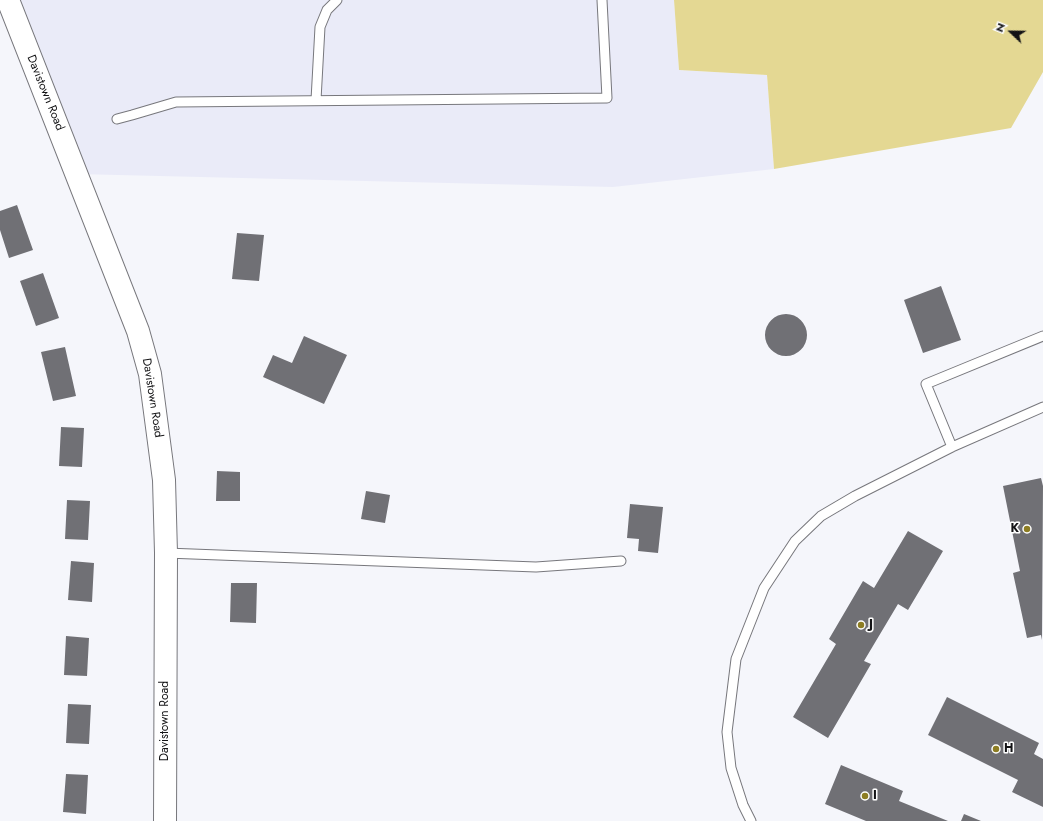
<!DOCTYPE html>
<html>
<head>
<meta charset="utf-8">
<style>
	body { margin:0 }
	#map { position:relative; width:1043px; height:821px; overflow:hidden; background:#f5f6fb; font-family:Jost,sans-serif }
	canvas { display:block }
	.north { position:absolute; left:991px; top:12px; width:40px; height:40px; -webkit-text-stroke:3px #fff; paint-order:stroke; rotate:292deg; font-size:11px; font-weight:700; line-height:16px; text-align:center; color:#131315 }
	.north::after { content:''; display:block; margin:auto; width:14px; height:18px; background:#131315; clip-path:polygon(50% 0,100% 100%,50% 72%,0 100%) }
</style>
</head>
<body>
<div id="map">
<canvas width="1043" height="821"></canvas>
<div class="north">N</div>
</div>
<script>
const g = document.querySelector('canvas').getContext('2d');
g.lineJoin = 'round';
function paint(path, color) { g.fillStyle = color; g.fill(path, 'evenodd'); }
const toPath = rows => new Path2D(rows.map(r => 'M' + r).join(''));
function strokePath(path, color, width, dash) { g.strokeStyle = color; g.lineWidth = width; g.lineCap = dash ? 'butt' : 'round'; g.setLineDash(dash || []); g.stroke(path); }
function write(font, color, halo, rows, align = 'center') {
  g.font = font + ' Jost,sans-serif'; g.lineWidth = 3; g.setLineDash([]); g.textBaseline = 'middle'; g.strokeStyle = halo; g.fillStyle = color; for (const [text, x, y, turn = 0] of rows) {
    g.save(); g.translate(x, y); g.rotate((+turn || 0) * Math.PI / 180); g.textAlign = isNaN(turn) ? turn : align; if (halo) g.strokeText(text, 0, 0); g.fillText(text, 0, 0); g.restore();
  }
}
paint(toPath([
	[8,0,674,0,679,70,767,75,774,169,613,187,77,174]
]), '#eaebf8');
paint(toPath([
	[674,0,1043,0,1043,72,1011,128,774,169,767,75,679,70]
]), '#e4d893');
paint(toPath([
	[17,205,33,250,9,258,0,230,0,211],
	[237,233,264,235,259,281,232,279],
	[43,273,59,318,36,326,20,281],
	[941,286,961,340,923,353,904,300],
	'765 335a21 21 0 1 1 42 0a21 21 0 1 1-42 0Z',
	[304,336,347,355,324,404,263,377,273,355,292,363],
	[65,347,76,396,53,401,41,352],
	[61,427,84,428,82,467,59,466],
	[217,471,240,472,240,501,216,501],
	[1041,478,1043,486,1042,640,1041,635,1027,638,1013,573,1020,571,1003,486],
	[366,491,390,495,385,523,361,519],
	[67,500,90,501,88,540,65,539],
	[630,504,663,507,658,553,638,551,639,539,627,538],
	[908,531,943,551,908,610,898,604,864,661,871,664,828,738,793,717,836,644,829,639,863,581,874,588],
	[71,561,94,563,92,602,68,600],
	[231,583,257,583,256,623,230,622],
	[66,636,89,638,87,676,64,675],
	[947,697,1039,743,1034,754,1043,759,1043,807,1012,792,1018,780,928,735],
	[68,704,91,705,89,744,66,743],
	[841,765,903,791,899,801,948,821,866,821,825,804],
	[66,774,88,775,86,814,63,812],
	[964,814,981,821,961,821]
]), '#707075');
const service = toPath([
	[316,100,320,27,327,10,337,0],
	[117,119,132,115,176,102,607,98,602,0],
	[952,447,926,384,1043,336],
	[166,553,536,567,621,561],
	[751,821,743,805,731,768,727,732,736,659,764,588,795,541,821,516,855,496,952,447,1043,407]
]);
const tertiary = toPath([
	[8,0,138,331,150,374,164,480,166,553,165,821]
]);
strokePath(service, '#77777c', 11);
strokePath(tertiary, '#77777c', 24);
strokePath(service, '#fff', 9);
strokePath(tertiary, '#fff', 22);
for (const [x, y, r, color] of [
	[1027,529,4,"#8d7d23"],
	[861,625,4,"#8d7d23"],
	[996,749,4,"#8d7d23"],
	[865,796,4,"#8d7d23"]
]) { const dot = new Path2D(); dot.arc(x, y, r, 0, 2 * Math.PI); g.fillStyle = color; g.fill(dot); strokePath(dot, '#fff', 1.5); }
write('12px', '#131315', '#fff', [
	["Davistown Road",45,93,68],
	["Davistown Road",152,398,81],
	["Davistown Road",165,721,-90]
]);
write('bold 12px', '#131315', '#fff', [
	["K",1019,529,"right"],
	["J",869,625],
	["H",1004,749],
	["I",873,796]
], 'left');
</script>
</body>
</html>
